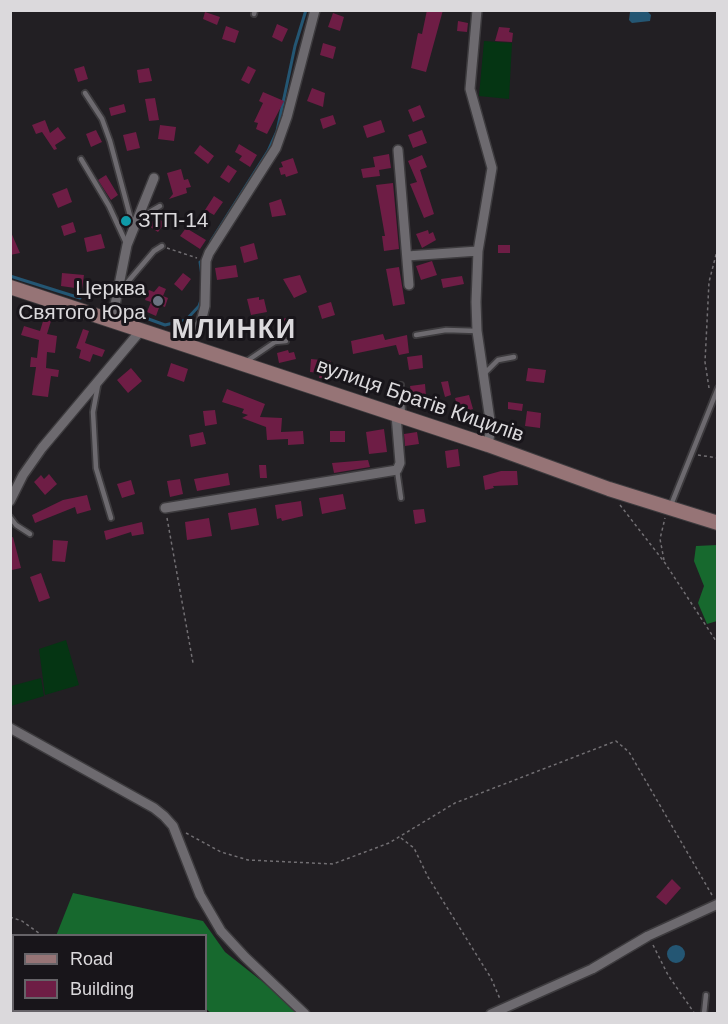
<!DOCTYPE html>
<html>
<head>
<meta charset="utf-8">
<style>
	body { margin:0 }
	#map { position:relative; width:728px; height:1024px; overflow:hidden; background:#221f23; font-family:Arial,sans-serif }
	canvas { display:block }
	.frame { position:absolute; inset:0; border:12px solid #dbd9dc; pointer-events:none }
	.legend { position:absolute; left:12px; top:934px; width:195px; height:78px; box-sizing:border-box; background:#18151a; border:2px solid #666368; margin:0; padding:8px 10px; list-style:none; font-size:18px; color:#dbd9dc }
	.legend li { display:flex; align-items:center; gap:12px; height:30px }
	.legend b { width:30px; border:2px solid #666368 }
</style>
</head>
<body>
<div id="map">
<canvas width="728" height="1024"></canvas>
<div class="frame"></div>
<ul class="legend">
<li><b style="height:8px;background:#967476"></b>Road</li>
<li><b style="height:16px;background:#6e1d45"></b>Building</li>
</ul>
</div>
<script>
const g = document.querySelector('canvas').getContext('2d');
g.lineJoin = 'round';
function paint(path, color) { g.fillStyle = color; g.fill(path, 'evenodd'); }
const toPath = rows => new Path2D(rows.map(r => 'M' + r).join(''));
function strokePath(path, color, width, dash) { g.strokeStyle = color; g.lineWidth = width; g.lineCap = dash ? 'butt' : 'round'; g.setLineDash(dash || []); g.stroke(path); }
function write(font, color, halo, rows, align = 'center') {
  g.font = font + ' Arial,sans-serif'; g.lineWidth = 6; g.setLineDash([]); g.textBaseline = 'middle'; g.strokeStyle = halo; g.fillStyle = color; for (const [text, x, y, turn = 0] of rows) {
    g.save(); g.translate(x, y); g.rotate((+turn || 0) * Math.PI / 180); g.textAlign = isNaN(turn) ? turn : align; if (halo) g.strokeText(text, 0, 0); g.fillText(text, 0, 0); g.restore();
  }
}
paint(toPath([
	[484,41,512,43,509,99,479,96],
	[66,640,79,685,45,695,39,649],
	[41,678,44,696,11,706,11,686]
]), '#053513');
paint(toPath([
	[717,545,717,621,707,624,698,603,704,586,694,561,696,546],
	[73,893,203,921,225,952,302,1013,211,1013,206,1009,206,936,56,936],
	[10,957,13,958,14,1010,29,1011,28,1013,11,1013]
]), '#17692e');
paint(toPath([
	[634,10,647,11,651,15,650,21,632,23,629,20,630,12],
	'667 954a9 9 0 1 1 18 0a9 9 0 1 1-18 0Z'
]), '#245673');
strokePath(toPath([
	[211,241,268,151,277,131,295,46,306,10],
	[200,262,202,276],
	[10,276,80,298],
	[124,310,165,325,186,320,199,306,201,300],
	[10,950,14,952],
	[31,1014,32,1010]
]), '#245673', 3);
strokePath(toPath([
	[10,945,14,945],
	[196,1010,199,1014]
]), '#245673', 16);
paint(toPath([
	[427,10,443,10,426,72,411,68,418,33,422,34],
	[205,12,220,17,217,25,203,19],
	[333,13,344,17,340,31,328,27],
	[458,21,468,23,467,32,457,31],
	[277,24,288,29,282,42,272,37],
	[226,26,239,31,235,43,222,39],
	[499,27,510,28,509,32,513,33,512,42,495,41],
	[323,43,336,47,333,59,320,55],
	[84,66,88,79,78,82,74,69],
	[248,66,256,70,249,84,241,80],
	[149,68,152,81,139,83,137,70],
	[312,88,325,93,323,107,307,101],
	[263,92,284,101,267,134,256,129,258,123,254,122,263,103,259,101],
	[155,98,159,120,149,121,145,99],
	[124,104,126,112,111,116,109,108],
	[420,105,425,117,413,122,408,110],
	[333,115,336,124,323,129,320,119],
	[45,120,50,133,58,127,66,138,55,145,57,149,54,150,42,132,36,134,32,125],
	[381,120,385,132,367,138,363,126],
	[160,125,176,127,174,141,158,139],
	[96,130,102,142,91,147,86,134],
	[422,130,427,143,413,148,408,135],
	[136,132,140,148,127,151,123,135],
	[239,144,257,155,250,167,239,160,242,156,235,152],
	[200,145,214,156,208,164,194,153],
	[389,154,391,168,379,170,380,176,363,178,361,169,375,167,373,157],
	[422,155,427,167,420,170,434,214,424,218,410,184,417,182,408,161],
	[293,158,298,173,286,177,285,174,281,175,279,168,283,167,281,162],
	[228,165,237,171,229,183,220,177],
	[181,169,184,180,188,179,191,187,186,188,187,193,169,199,173,194,167,173],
	[106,175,118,195,111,200,98,180],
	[393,183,399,249,384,251,382,236,385,236,376,185],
	[67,188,72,202,58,208,52,194],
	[214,196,223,202,214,215,205,210],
	[281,199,286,215,272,217,269,203],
	[156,217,165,223,158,232,149,226],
	[73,222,76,232,64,236,61,226],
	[186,228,206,240,200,249,180,236],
	[10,230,20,253,10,255],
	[428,230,429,234,433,232,436,240,422,248,416,234],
	[101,234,105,248,87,252,84,238],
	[254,243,258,259,244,263,240,247],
	[498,245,510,245,510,253,498,253],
	[432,261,437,275,421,280,416,266],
	[236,265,238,277,217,280,215,268],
	[399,267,405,304,393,306,386,269],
	[62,273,84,275,82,289,61,286],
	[183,273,191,279,182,291,174,284],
	[300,275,307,292,294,298,283,279],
	[462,276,464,284,443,288,441,279],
	[159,286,166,289,163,296,168,298,165,307,160,305,156,316,147,312,151,302,145,300,149,290,154,292],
	[259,297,259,300,264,299,267,312,251,315,247,299],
	[331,302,335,315,322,319,318,306],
	[44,318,51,321,47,334,57,336,55,353,47,352,46,368,59,370,58,377,51,376,48,397,32,395,36,367,30,367,31,357,37,358,39,340,21,335,24,326,40,331],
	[288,318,291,335,282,337,279,319],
	[83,329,89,331,85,343,105,350,102,357,93,354,90,362,79,358,81,350,76,348],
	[383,334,385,340,407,335,409,353,399,355,396,345,353,354,351,341],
	[288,350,289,353,294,352,296,359,279,363,277,353],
	[422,355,423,368,409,370,407,357],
	[311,359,331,361,333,379,319,378,320,373,310,372],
	[171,363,188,369,184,382,167,376],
	[131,368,142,381,128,393,117,380],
	[528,368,546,370,544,383,526,381],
	[448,381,451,395,445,397,441,382],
	[425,384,426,396,412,398,410,386],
	[227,389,265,404,260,417,282,418,281,432,303,431,304,444,288,445,288,439,267,440,266,427,242,418,248,415,242,413,244,409,222,402],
	[469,395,473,409,459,413,455,398],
	[508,402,523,404,522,411,508,409],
	[215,410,217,424,205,426,203,411],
	[527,411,541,413,540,428,525,426],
	[384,429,387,452,369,454,366,432],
	[330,431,345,431,345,442,330,442],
	[203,432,206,444,191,447,189,435],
	[417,432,419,444,405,446,404,434],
	[458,449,460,466,447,468,445,451],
	[368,460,370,467,334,473,332,463],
	[259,465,266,465,267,478,260,478],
	[501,471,517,471,518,485,493,486,494,488,485,490,483,476],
	[228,473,230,485,197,491,194,479],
	[49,474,57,484,45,495,34,482,41,475,44,479],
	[180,479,183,494,170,497,167,481],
	[131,480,135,494,122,498,117,484],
	[343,494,346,509,322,514,319,498],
	[87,495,91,510,77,514,75,507,35,523,32,515,63,500],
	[301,501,303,516,282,521,281,518,277,519,275,505],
	[256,508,259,525,231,530,228,513],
	[424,509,426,522,415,524,413,510],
	[209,518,212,536,187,540,185,522],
	[142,522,144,534,132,536,131,532,106,540,104,531],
	[13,537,21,568,12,570,10,538],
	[53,540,68,541,65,562,52,561],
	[41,573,50,598,39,602,30,577],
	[672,879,681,888,666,905,656,897]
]), '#6e1d45');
const lane = toPath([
	[254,14,255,10],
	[85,93,102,119,110,141,133,227],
	[81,159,109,206,127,245],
	[139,218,160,206],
	[120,291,154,251,162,246],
	[416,335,446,330,477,331],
	[244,363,275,342,286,341],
	[483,375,498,360,514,357],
	[98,385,93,412,96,468,111,518],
	[401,385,403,416],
	[397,470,401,498],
	[671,505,718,388],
	[10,517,16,525,30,534],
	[704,1014,706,995]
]);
const street = toPath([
	[477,10,470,89,492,168,478,251,476,302,477,331,491,427,488,445],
	[398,150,409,285],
	[407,256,478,251],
	[112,320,127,245,154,178],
	[186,344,201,322,205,306,206,261,209,253,276,148,287,117,315,10],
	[10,501,23,475,42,448,142,329],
	[165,508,397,470,400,463,396,415],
	[10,728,154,808,164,816,173,826,200,895,221,931,245,957,305,1014],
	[491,1014,592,969,648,936,718,904]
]);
const secondary = toPath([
	[10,287,488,445,609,489,718,523]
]);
strokePath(lane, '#3d3b3e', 8);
strokePath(street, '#3d3b3e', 12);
strokePath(secondary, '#3d3b3e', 16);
strokePath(toPath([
	[718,178,718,199],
	[167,248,197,258],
	[709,388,705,362,709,282,718,247],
	[698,455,718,458],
	[620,505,665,563,718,644],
	[167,518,193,663],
	[664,560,660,539,665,518],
	[186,833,221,852,248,860,333,864,389,843,455,803,616,741,629,752,712,895],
	[401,838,414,848,428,877,491,978,500,999],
	[10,917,22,921,43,936],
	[653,945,668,975,695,1014],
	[89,1010,91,1014]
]), '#726f73', 1.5, [3, 3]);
strokePath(lane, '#6d6a6f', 4.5);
strokePath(street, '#6d6a6f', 9);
strokePath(secondary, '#967476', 14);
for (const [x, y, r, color] of [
	[126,221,6,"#0f9aa8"],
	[158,301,6,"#6b7280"]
]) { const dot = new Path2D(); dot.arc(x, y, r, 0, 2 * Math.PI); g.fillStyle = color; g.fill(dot); strokePath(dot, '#18151a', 2); }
write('21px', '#dbd9dc', '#18151a', [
	["ЗТП-14",138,221],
	["Церква",146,289,"right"],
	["Святого Юра",146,313,"right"]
], 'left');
write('21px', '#dbd9dc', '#18151a', [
	["вулиця Братів Кицилів",420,401,19]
]);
g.letterSpacing = '1.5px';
write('bold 27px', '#dbd9dc', '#18151a', [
	["МЛИНКИ",234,331]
]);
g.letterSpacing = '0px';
</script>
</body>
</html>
